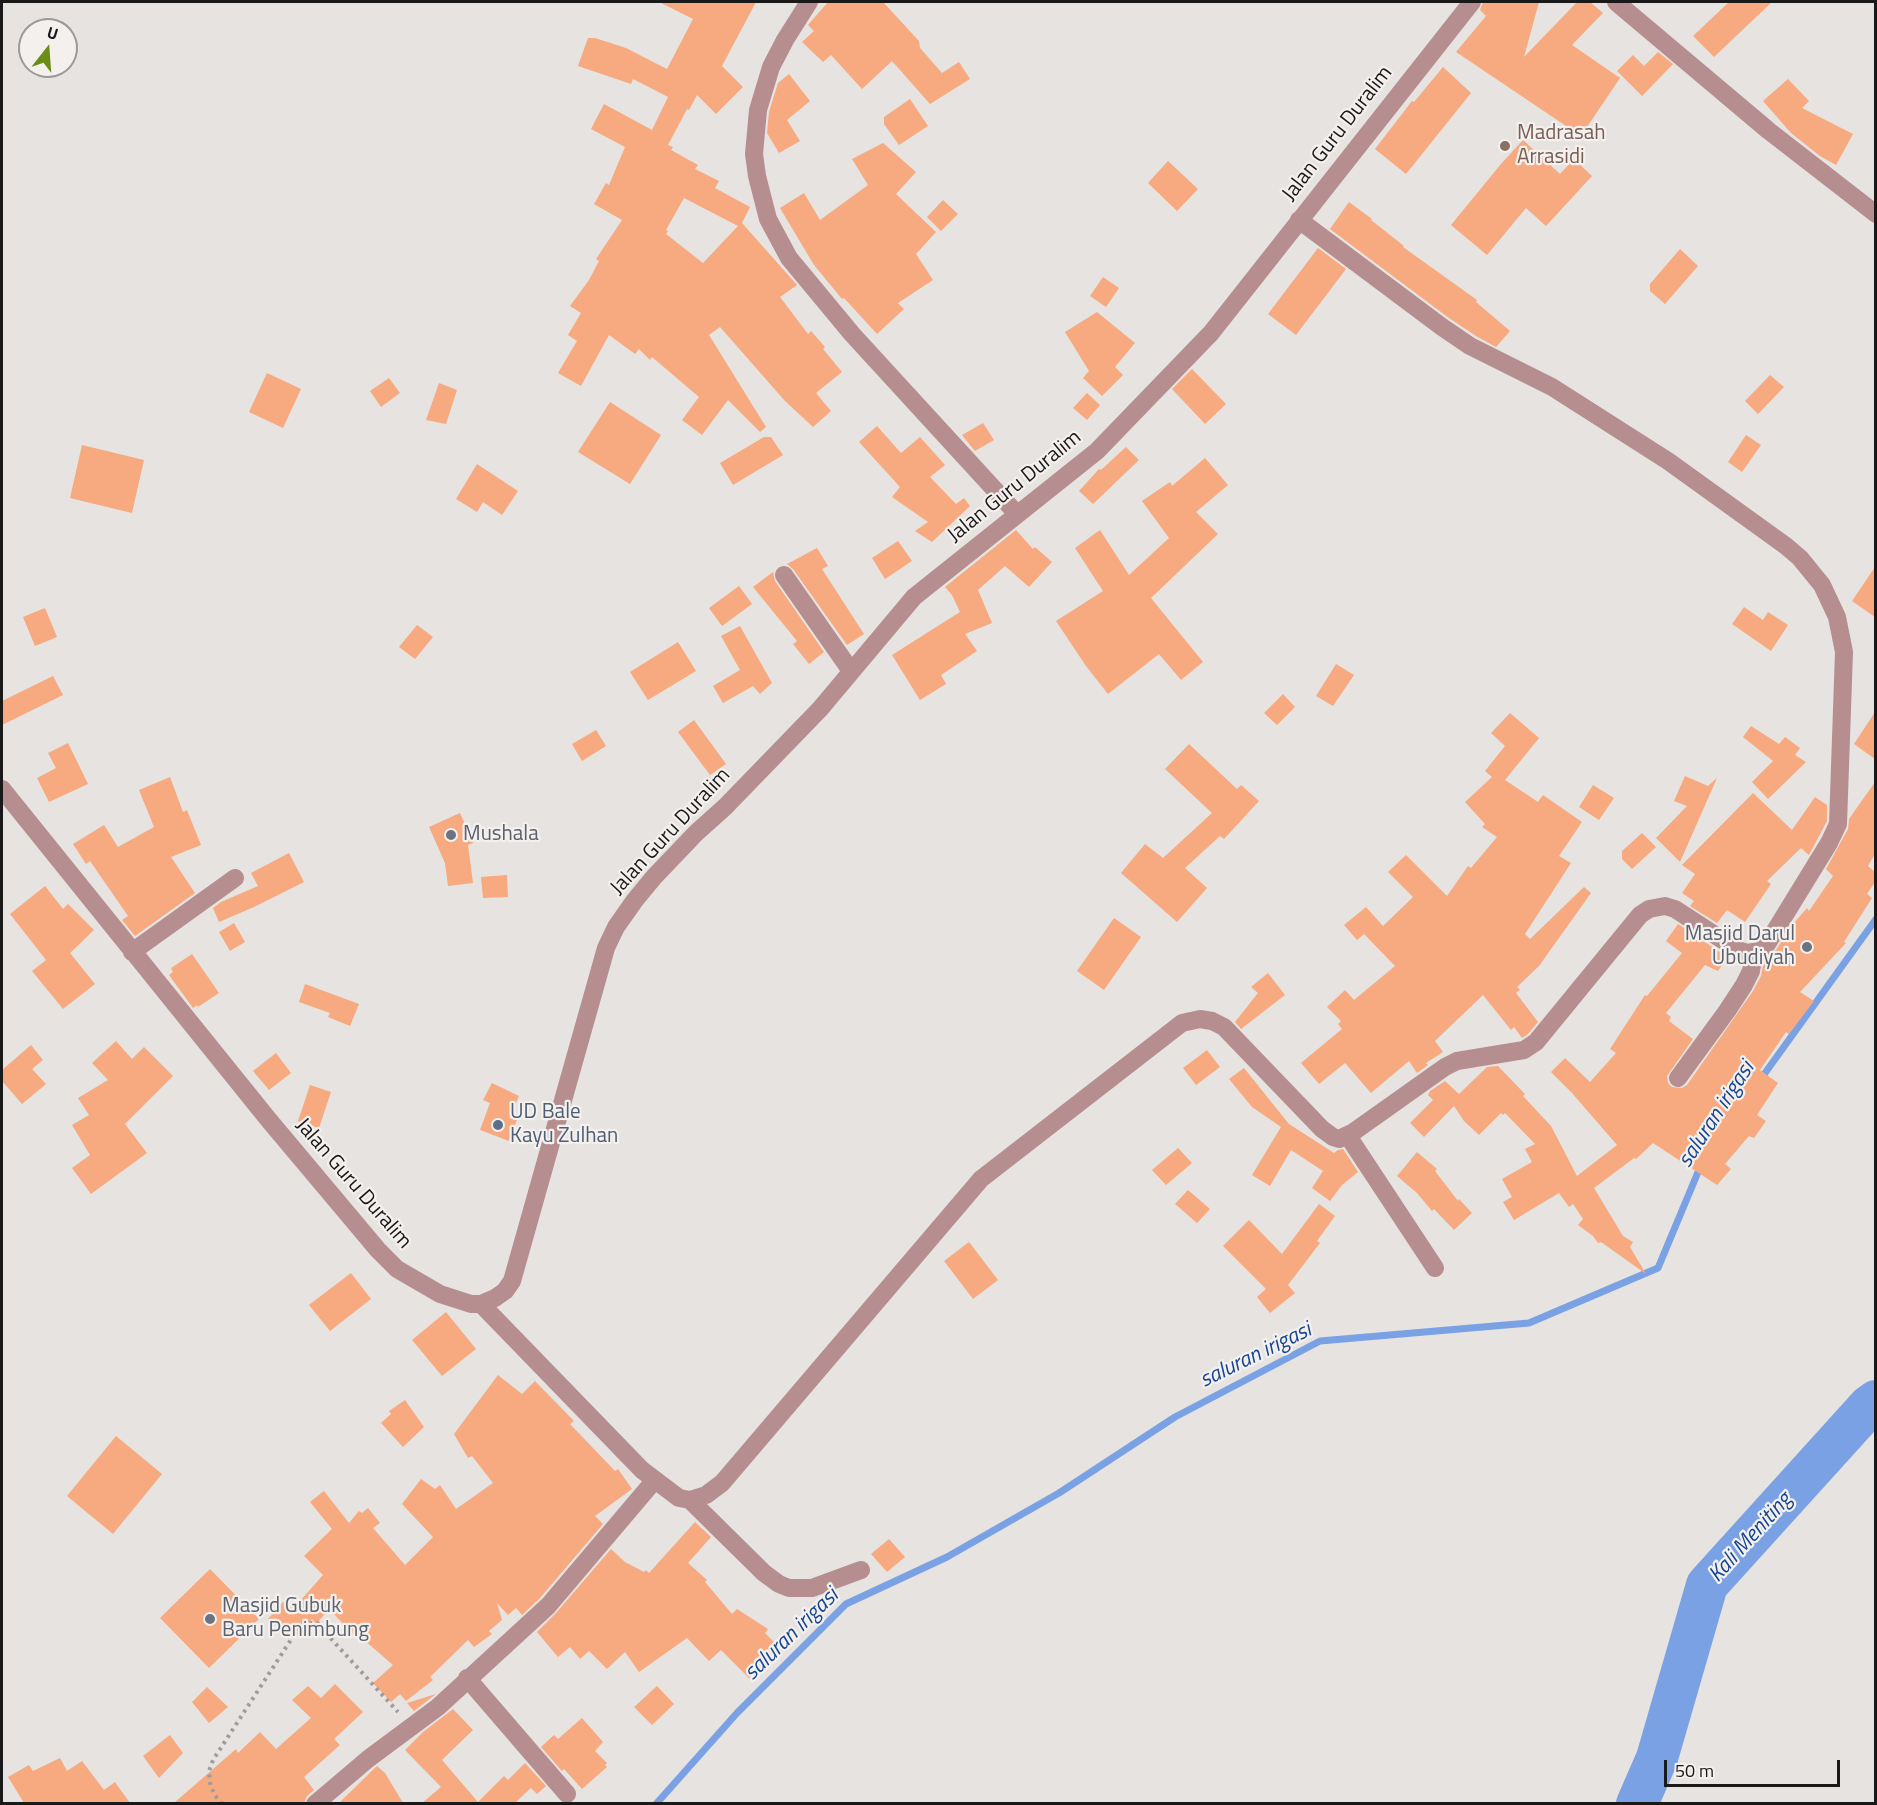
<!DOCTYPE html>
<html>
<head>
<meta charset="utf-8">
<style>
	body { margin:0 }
	#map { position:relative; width:1877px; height:1805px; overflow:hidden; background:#e6e3e1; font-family:"Titillium Web",sans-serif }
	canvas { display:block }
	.frame { position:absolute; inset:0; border:3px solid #1a1919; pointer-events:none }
	.north { position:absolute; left:18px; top:18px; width:60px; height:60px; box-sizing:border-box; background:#f3f0ee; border:2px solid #9c9a99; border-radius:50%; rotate:17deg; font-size:16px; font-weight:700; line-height:24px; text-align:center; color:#1a1919 }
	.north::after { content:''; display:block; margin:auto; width:21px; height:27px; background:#698d17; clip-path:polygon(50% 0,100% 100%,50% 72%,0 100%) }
	.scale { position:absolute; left:1664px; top:1760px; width:176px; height:27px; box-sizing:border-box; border:3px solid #1a1919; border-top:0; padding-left:8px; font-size:18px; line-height:21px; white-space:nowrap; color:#1a1919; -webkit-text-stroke:4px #f3f0ee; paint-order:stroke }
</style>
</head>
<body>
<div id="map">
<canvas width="1877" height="1805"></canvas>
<div class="frame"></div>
<div class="north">U</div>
<div class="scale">50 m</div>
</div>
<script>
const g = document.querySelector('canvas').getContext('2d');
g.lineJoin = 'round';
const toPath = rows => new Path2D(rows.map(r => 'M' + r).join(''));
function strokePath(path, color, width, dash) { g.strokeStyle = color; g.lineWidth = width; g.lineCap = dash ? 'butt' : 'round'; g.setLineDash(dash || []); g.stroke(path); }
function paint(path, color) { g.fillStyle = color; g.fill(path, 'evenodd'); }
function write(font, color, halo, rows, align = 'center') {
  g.font = font + ' "Titillium Web",sans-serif'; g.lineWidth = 4.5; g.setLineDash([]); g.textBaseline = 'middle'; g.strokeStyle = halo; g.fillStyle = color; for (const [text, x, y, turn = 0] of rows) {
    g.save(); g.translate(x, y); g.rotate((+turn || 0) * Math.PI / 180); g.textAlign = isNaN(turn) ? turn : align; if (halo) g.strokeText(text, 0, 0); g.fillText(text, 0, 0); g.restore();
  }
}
strokePath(toPath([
	[1760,1080,1876,919],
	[656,1804,737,1713,846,1604,947,1557,1059,1493,1175,1417,1320,1341,1529,1323,1658,1268,1701,1165]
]), '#79a1e4', 7);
strokePath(toPath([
	[1637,1804,1657,1758,1707,1585,1869,1406,1876,1401]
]), '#79a1e4', 42);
paint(toPath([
	[659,2,756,2,722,66,743,87,716,114,697,95,689,110,687,109,668,145,673,147,671,150,698,165,695,169,719,181,715,188,750,207,742,223,797,285,780,297,808,334,811,331,825,347,823,349,842,372,816,393,831,411,813,427,785,401,720,327,709,335,766,427,760,432,728,400,702,435,682,420,699,397,652,357,650,360,639,349,635,354,609,335,581,386,558,373,577,341,568,335,581,313,570,306,589,280,599,261,596,259,622,220,594,204,606,183,609,185,625,147,591,129,604,104,652,130,668,97,633,79,631,84,578,66,588,38,595,38,626,48,667,69,693,19],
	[684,198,738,226,703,263,666,234,668,231,666,230],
	[828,2,883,2,919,41,920,48,942,73,959,62,970,79,930,104,892,61,862,89,831,55,823,62,802,42,814,31,808,25],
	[1483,2,1539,2,1524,57,1577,2,1590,2,1603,13,1572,45,1620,78,1581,136,1456,52,1486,16,1480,10],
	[1729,2,1772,2,1714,57,1693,36],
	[1658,52,1673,64,1642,96,1617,71,1633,55,1644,66],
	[1443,67,1471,93,1406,174,1375,149,1412,101,1414,102],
	[789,74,810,101,787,120,800,141,779,153,767,133,769,112,778,83],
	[1788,79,1809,101,1802,108,1853,134,1836,165,1820,156,1791,133,1763,101],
	[910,99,928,126,899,145,884,124,884,117],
	[1523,140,1560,174,1574,159,1592,176,1546,226,1526,208,1487,255,1451,225,1501,164],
	[883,143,916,172,896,194,936,232,916,254,933,280,898,303,904,309,877,334,844,298,842,299,814,265,780,208,804,193,820,220,868,185,852,159],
	[1168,161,1198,189,1177,211,1148,183],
	[943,200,958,214,941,231,927,217],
	[1349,202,1372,219,1371,220,1404,246,1403,247,1477,300,1476,302,1510,331,1496,347,1476,336,1449,318,1330,229],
	[1318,248,1346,269,1296,335,1268,314],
	[1680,249,1698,266,1665,304,1650,291,1650,284],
	[1103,277,1119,288,1106,307,1090,296],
	[1097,312,1135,343,1115,367,1123,375,1102,396,1083,378,1089,371,1065,332],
	[1192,369,1226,404,1205,424,1172,389],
	[267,373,301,389,283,428,249,412],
	[1770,375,1784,387,1758,414,1745,401],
	[389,378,400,393,381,407,370,391],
	[439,383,457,390,446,424,426,420],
	[1087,393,1100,405,1087,420,1073,408],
	[610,402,661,435,630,484,578,452],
	[983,423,994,440,975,451,962,435],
	[877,426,901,453,920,437,945,465,930,477,956,504,964,498,970,506,932,542,915,531,928,522,892,497,900,487,859,442],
	[1746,435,1761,445,1742,472,1728,462],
	[764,437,771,437,783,455,733,485,720,463],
	[82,445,144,460,132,513,70,498],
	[1126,447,1139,460,1093,504,1079,491,1099,469,1101,470],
	[1205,458,1228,485,1196,512,1218,534,1151,598,1203,662,1181,680,1159,654,1108,694,1086,666,1056,621,1103,591,1075,548,1100,530,1129,575,1169,538,1142,501,1170,482,1172,486],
	[477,464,518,491,502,515,483,502,477,512,456,499],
	[1016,530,1033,549,1035,547,1052,562,1029,587,1005,566,978,590,992,623,965,634,977,651,941,675,946,684,920,700,892,655,960,612,952,595,945,587],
	[898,541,912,561,885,579,872,558],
	[817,548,828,566,822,569,864,634,847,645,793,569,787,564],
	[1875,567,1875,617,1852,601],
	[773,572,775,581,824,652,809,664,793,644,797,641,753,587],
	[739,586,752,604,722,626,709,608],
	[1744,607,1763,620,1768,612,1788,625,1771,651,1732,624],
	[45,608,57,637,35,646,23,617],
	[417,625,433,637,415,659,399,647],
	[740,626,772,683,760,694,753,686,723,703,713,686,740,670,721,636],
	[678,642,696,671,648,700,630,672],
	[1336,664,1354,675,1333,706,1316,696],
	[53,676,63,695,2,725,2,701],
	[1283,694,1295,707,1277,725,1264,713],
	[1875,712,1875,759,1854,744],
	[1510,713,1539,738,1505,780,1538,802,1543,795,1582,822,1559,856,1571,863,1525,934,1530,939,1584,887,1591,893,1539,966,1517,987,1520,990,1516,993,1538,1022,1528,1034,1522,1038,1514,1027,1511,1030,1483,995,1435,1041,1443,1052,1426,1063,1428,1065,1417,1073,1409,1061,1371,1093,1345,1063,1319,1084,1301,1063,1342,1029,1338,1024,1341,1021,1327,1007,1345,990,1354,1000,1395,966,1364,934,1357,940,1344,925,1366,907,1383,926,1413,897,1388,872,1406,855,1447,896,1468,866,1471,868,1497,837,1482,827,1485,824,1465,802,1492,777,1485,771,1505,746,1491,733],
	[694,720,726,764,710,775,678,732],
	[1751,726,1779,744,1785,737,1800,748,1795,755,1806,762,1768,799,1752,782,1773,761,1743,737],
	[596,730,606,746,582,761,572,744],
	[68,743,88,784,49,802,37,778,56,768,48,753],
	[1189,744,1237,789,1241,785,1259,801,1224,839,1220,836,1185,868,1207,888,1177,922,1121,873,1145,844,1163,858,1212,813,1165,769],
	[1685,776,1708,786,1717,778,1680,862,1656,838,1687,806,1674,801],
	[170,777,183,812,187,810,201,845,171,857,195,893,135,936,122,920,128,916,90,861,86,864,73,844,104,825,118,847,154,827,139,790],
	[1875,782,1875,854,1868,866,1875,872,1875,882,1867,894,1872,898,1844,942,1846,943,1800,992,1814,1001,1789,1034,1786,1032,1760,1070,1778,1083,1757,1115,1766,1121,1754,1138,1749,1136,1725,1164,1731,1169,1717,1185,1653,1143,1636,1159,1634,1158,1594,1188,1623,1236,1633,1242,1630,1247,1646,1274,1601,1242,1598,1243,1593,1236,1578,1225,1583,1219,1573,1204,1569,1207,1559,1193,1514,1220,1503,1202,1512,1197,1502,1179,1532,1162,1525,1149,1535,1144,1505,1113,1503,1115,1501,1113,1479,1135,1464,1121,1454,1106,1424,1137,1410,1123,1433,1100,1428,1095,1430,1091,1445,1081,1459,1094,1487,1067,1498,1066,1525,1094,1523,1096,1551,1126,1577,1176,1617,1145,1572,1093,1551,1072,1565,1058,1590,1082,1616,1053,1610,1049,1645,995,1647,996,1682,953,1666,941,1678,924,1727,957,1718,971,1705,965,1666,1013,1671,1017,1669,1021,1693,1039,1667,1076,1668,1083,1672,1087,1682,1088,1687,1085,1753,991,1761,976,1764,961,1776,950,1793,924,1807,908,1809,911,1833,876,1826,869,1848,829,1849,819],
	[1593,785,1614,798,1599,820,1579,807],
	[1753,793,1792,830,1815,797,1827,805,1827,821,1809,855,1801,848,1767,881,1771,884,1745,922,1727,910,1717,923,1690,906,1694,901,1682,893,1695,874,1682,865],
	[460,813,473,843,468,845,473,883,448,886,445,863,429,827],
	[1642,833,1656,847,1632,869,1622,859,1622,851],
	[289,853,304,882,254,907,219,922,213,908,221,902,258,886,251,873],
	[507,875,508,897,483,898,481,877],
	[45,886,63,909,68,904,94,930,70,953,95,984,63,1009,32,971,46,960,10,914],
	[1114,918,1141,937,1104,990,1077,971],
	[234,923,245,942,230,951,219,932],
	[192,954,219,993,198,1007,197,1005,193,1008,169,975,173,972,171,968],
	[1268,973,1285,995,1241,1029,1235,1022,1258,993,1251,987],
	[305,984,359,1004,350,1026,328,1017,330,1013,299,1002],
	[116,1041,132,1059,144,1047,173,1076,125,1124,147,1153,91,1194,72,1168,90,1155,72,1125,89,1115,78,1098,108,1080,92,1063],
	[31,1045,43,1060,32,1069,46,1084,22,1104,2,1081,2,1070],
	[1207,1050,1220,1067,1196,1085,1183,1068],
	[276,1053,291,1073,269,1090,253,1071],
	[1244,1068,1289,1124,1334,1153,1338,1150,1343,1149,1358,1172,1342,1185,1330,1201,1312,1188,1323,1171,1291,1150,1270,1186,1252,1175,1281,1127,1252,1107,1229,1079],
	[492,1083,519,1096,509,1118,517,1120,509,1141,480,1130,490,1103,483,1100],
	[310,1085,331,1092,319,1128,298,1121],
	[1178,1148,1192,1163,1166,1185,1152,1170],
	[1417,1152,1437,1169,1435,1171,1458,1201,1459,1199,1472,1213,1454,1230,1434,1209,1432,1211,1417,1193,1397,1176],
	[1188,1190,1210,1209,1197,1223,1175,1204],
	[1319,1204,1335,1216,1317,1241,1320,1243,1288,1285,1295,1293,1270,1313,1257,1297,1266,1289,1223,1246,1249,1220,1282,1254],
	[969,1242,998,1280,973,1299,944,1261],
	[351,1273,371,1299,330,1331,309,1305],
	[446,1312,476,1349,442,1376,412,1340],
	[498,1375,522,1394,535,1381,574,1421,570,1424,615,1471,618,1469,632,1489,595,1516,603,1524,540,1598,522,1615,516,1608,508,1615,497,1603,502,1620,489,1631,492,1634,474,1647,468,1640,430,1677,433,1680,406,1701,400,1694,391,1702,373,1683,393,1665,356,1633,354,1635,329,1609,316,1624,312,1619,296,1637,294,1635,291,1638,268,1619,283,1602,293,1609,323,1575,304,1556,332,1529,310,1502,324,1491,349,1523,359,1511,362,1513,368,1508,380,1523,373,1528,405,1565,433,1537,402,1504,421,1479,435,1489,440,1485,456,1509,493,1483,472,1456,468,1458,454,1434],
	[405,1400,424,1427,403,1447,381,1423,391,1414,389,1411],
	[116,1436,162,1474,113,1534,67,1496],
	[695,1522,711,1537,688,1563,707,1580,705,1582,732,1614,737,1609,768,1629,765,1633,782,1650,751,1680,721,1650,709,1661,687,1638,639,1672,625,1652,607,1669,589,1651,580,1659,570,1647,558,1657,537,1632,556,1613,611,1549,625,1562,644,1572,646,1570,649,1573],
	[889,1539,905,1557,887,1572,871,1554],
	[210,1569,259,1619,209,1668,160,1618],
	[335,1684,363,1712,334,1739,340,1745,304,1777,314,1790,307,1796,304,1803,174,1803,236,1749,238,1753,260,1732,276,1749,311,1718,292,1700,308,1686,321,1698],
	[657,1686,674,1704,652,1725,634,1707],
	[207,1687,228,1707,209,1723,192,1702],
	[436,1694,414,1711,407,1703],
	[453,1709,473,1730,442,1760,478,1802,504,1776,508,1780,525,1763,546,1786,537,1794,531,1788,515,1803,422,1803,441,1787,405,1750,423,1732],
	[582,1718,603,1742,595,1751,607,1763,605,1765,607,1767,582,1789,564,1769,562,1771,541,1747,554,1735,558,1739],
	[170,1735,183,1753,159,1778,143,1756],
	[60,1758,67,1771,82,1761,104,1790,115,1782,130,1803,24,1803,8,1777,29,1765,33,1771],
	[377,1766,385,1773,403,1803,339,1803]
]), '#f7a97f');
strokePath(toPath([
	[222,1804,214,1794,210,1783,209,1771,213,1760,296,1632,306,1623,317,1623,323,1625,324,1631,398,1712]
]), '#9f9c9b', 4, [3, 4.5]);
strokePath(toPath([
	[809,2,785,40,771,67,758,110,754,154,757,176,768,219,789,258,852,334,1017,514],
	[1616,2,1769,131,1876,214],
	[784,575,851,671],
	[2,789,268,1119,378,1250,397,1269,440,1294,471,1304,481,1304,495,1298,505,1291,512,1281,606,948,616,927,635,900,654,877,696,833,725,807,820,709,914,597,1097,451,1211,333,1472,2],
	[132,952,235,878],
	[1678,1078,1727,1011,1744,985,1751,971,1754,953],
	[1348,1136,1435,1268],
	[481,1304,642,1470,679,1498,690,1500,706,1495,722,1483,981,1179,1182,1023,1200,1019,1212,1021,1224,1027,1322,1129,1333,1137,1339,1139,1352,1133,1445,1067,1457,1061,1524,1050,1536,1042,1640,915,1649,909,1665,906,1675,909,1738,950,1747,953,1760,951,1767,944,1829,843,1838,824,1844,652,1837,617,1822,585,1800,558,1786,546,1668,461,1552,387,1470,346,1442,327,1299,220],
	[690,1500,764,1573,779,1584,789,1588,812,1588,861,1570],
	[467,1678,567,1794],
	[315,1804,368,1759,438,1707,548,1606,654,1481]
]), '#b68e8f', 18);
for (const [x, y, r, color] of [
	[1505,146,6,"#8d6e63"],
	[451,835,6,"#6b7280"],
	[1807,947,6,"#6b7280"],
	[498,1125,6,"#5c6f8a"],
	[210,1619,6,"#6b7280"]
]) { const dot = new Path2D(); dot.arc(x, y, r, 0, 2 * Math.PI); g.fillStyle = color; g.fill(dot); strokePath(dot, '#f3f0ee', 2); }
write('21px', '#1a1919', '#f3f0ee', [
	["Jalan Guru Duralim",1338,134,-52],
	["Jalan Guru Duralim",1015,487,-39],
	["Jalan Guru Duralim",671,832,-47],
	["Jalan Guru Duralim",353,1184,49]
]);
write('21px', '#785e54', '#f3f0ee', [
	["Madrasah",1517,134],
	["Arrasidi",1517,158]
], 'left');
write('21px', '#5b616d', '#f3f0ee', [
	["Mushala",463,835],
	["Masjid Darul",1795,935,"right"],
	["Ubudiyah",1795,959,"right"],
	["Masjid Gubuk",222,1607],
	["Baru Penimbung",222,1631]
], 'left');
write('21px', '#4e5e75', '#f3f0ee', [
	["UD Bale",510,1113],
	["Kayu Zulhan",510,1137]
], 'left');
write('italic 22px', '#164693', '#f3f0ee', [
	["saluran irigasi",1717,1115,-57],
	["saluran irigasi",1256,1356,-26],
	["Kali Meniting",1751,1538,-48],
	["saluran irigasi",792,1635,-44]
]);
</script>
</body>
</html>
